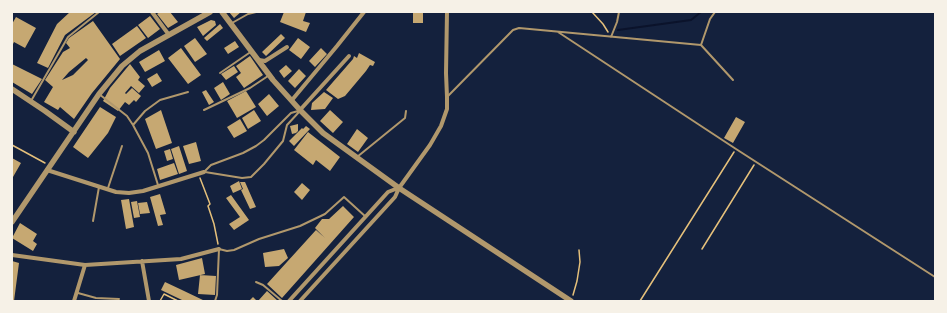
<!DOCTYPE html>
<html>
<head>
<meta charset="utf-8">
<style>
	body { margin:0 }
	#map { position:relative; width:947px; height:313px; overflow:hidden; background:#14213d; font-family:"Source Sans 3",sans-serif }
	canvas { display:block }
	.frame { position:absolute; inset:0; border:13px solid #f6f1e7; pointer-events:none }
</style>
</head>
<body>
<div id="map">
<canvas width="947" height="313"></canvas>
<div class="frame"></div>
</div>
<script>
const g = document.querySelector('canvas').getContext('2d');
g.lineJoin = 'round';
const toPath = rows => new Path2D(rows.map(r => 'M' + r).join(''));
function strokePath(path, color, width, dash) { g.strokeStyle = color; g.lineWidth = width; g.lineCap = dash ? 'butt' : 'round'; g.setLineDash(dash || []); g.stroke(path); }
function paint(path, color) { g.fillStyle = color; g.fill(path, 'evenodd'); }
strokePath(toPath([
	[618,30,691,20,701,12]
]), '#0b132b', 2);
paint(toPath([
	[70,12,96,12,65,35,48,68,37,63,57,24],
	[160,12,170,12,178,22,168,28,157,14],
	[229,12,241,12,234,18],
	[284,12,306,12,303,21,310,23,306,32,280,22],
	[413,12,423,12,423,23,413,23],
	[150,16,160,29,148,38,138,25],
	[16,17,36,28,25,48,14,42,12,46,12,24],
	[211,20,215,21,216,25,203,36,197,27],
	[93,21,120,59,92,93,74,119,60,107,58,110,44,102,53,87,45,80,63,52,70,48,66,43,69,38],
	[86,58,88,60,73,75,62,80,69,72],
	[220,24,223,28,207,41,204,38],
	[137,26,146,38,120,56,112,44],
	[281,34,285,38,266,56,262,52],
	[195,38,207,54,195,62,184,46],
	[298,38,310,47,301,59,289,50],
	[235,41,239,47,228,54,224,48],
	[181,48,201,75,188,84,168,58],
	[321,48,327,54,315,67,309,61],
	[159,50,165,61,145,72,139,62],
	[359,53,375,62,373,66,370,65,366,71,345,96,338,99,326,90,353,59,354,56,357,58],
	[250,56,263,75,244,88,236,77,241,73,236,66],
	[12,64,42,79,32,94,12,82],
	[130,64,140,77,138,80,145,86,139,93,131,86,125,93,126,94,132,88,141,96,136,102,134,100,129,105,125,102,118,111,103,101,110,88],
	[286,65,292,71,284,78,279,71],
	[234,66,238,72,226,80,221,74],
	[299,69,306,76,295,88,288,81],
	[157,73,162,81,152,87,147,79],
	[223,82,230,94,221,100,214,88],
	[206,90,214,102,209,105,202,92],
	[246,91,256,107,237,118,227,101],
	[324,92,333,98,325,109,311,110,312,103],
	[269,94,279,106,267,116,258,104],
	[100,107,116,117,108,133,88,158,73,147],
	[161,110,172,143,156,149,145,119],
	[254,110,261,121,248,129,242,118],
	[330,110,343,122,333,133,320,121],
	[736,117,745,122,733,143,724,138],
	[240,119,247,131,234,138,227,127],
	[298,124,298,131,296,133,292,134,290,126],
	[306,126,310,129,294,146,289,141,302,128,303,129],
	[357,129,368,138,358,152,347,144],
	[308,132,340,157,330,171,316,160,313,165,294,150],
	[196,142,201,161,189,164,183,146],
	[179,146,187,171,179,174,171,149],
	[170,149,173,159,167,161,164,151],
	[12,158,21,163,13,177,12,176],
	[174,163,178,174,160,180,157,169],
	[239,181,242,189,233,193,230,186],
	[240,182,245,182,256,207,250,209,241,190,243,189],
	[302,183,310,190,302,200,294,192],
	[160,194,166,214,160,215,163,225,158,226,150,197],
	[231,195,249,220,234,230,229,224,240,217,226,198],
	[129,199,134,227,126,229,121,200],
	[137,201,140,217,134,218,131,202],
	[147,202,150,213,140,214,138,203],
	[343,206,354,217,282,298,267,284,316,230,325,238,315,228,322,219,329,219],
	[20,223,37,234,33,241,37,244,33,251,12,238],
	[284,249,288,258,279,266,265,267,263,253],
	[202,258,205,274,179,280,176,265],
	[12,261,19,263,14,301,12,301],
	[200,275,216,276,215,295,198,294],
	[165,282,182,290,205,301,182,300,161,290],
	[267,291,278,301,258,301],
	[253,297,257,301,249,301]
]), '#c6a872');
strokePath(toPath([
	[592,12,603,24,608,32],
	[12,145,45,163],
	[200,178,210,204,208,206,214,224,218,244],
	[702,249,754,165],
	[573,295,577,281,580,262,579,250],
	[160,301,164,294,178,301],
	[640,301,734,152]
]), '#e5c07b', 1.5);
strokePath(toPath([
	[232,23,248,14,256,12],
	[558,32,736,149,935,277],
	[611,37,617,22,619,12],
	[701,45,733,80],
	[220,73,252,51],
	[99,94,127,116,133,125,148,153,158,185],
	[447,97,513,30,519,28,701,45,710,19,715,12],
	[31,101,68,37,99,12],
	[204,110,250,88,268,76],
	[133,125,145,111,160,100,188,92],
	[357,157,405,118,406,111],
	[205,171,211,165,243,153,256,146,264,140,291,113,298,111],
	[205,172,242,178,251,177,264,164,283,141,287,125,299,112],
	[108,188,122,146],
	[93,221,99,187],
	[256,282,263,285,282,301],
	[78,293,96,298,119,299],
	[215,301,217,295,219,249,227,251,234,250,259,239,300,226,325,214,344,197,366,217]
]), '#b1986c', 2);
strokePath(toPath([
	[152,12,169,35],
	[259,60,265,61,287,47],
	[292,100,337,46,364,12],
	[300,110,349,56],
	[47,170,116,192,129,193,143,191,204,172],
	[12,255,85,265,181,259,219,249],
	[142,261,149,301],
	[74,301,85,265],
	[289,301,388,192,398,188],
	[300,301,395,197,399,188,430,145,441,126,447,109,447,97,446,73,447,12]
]), '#b1986c', 4);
strokePath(toPath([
	[222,12,273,80,300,110,323,133,399,188,571,301],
	[12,89,45,111,74,132],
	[12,222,99,94,122,66,140,51,210,12]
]), '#b1986c', 5.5);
</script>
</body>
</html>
